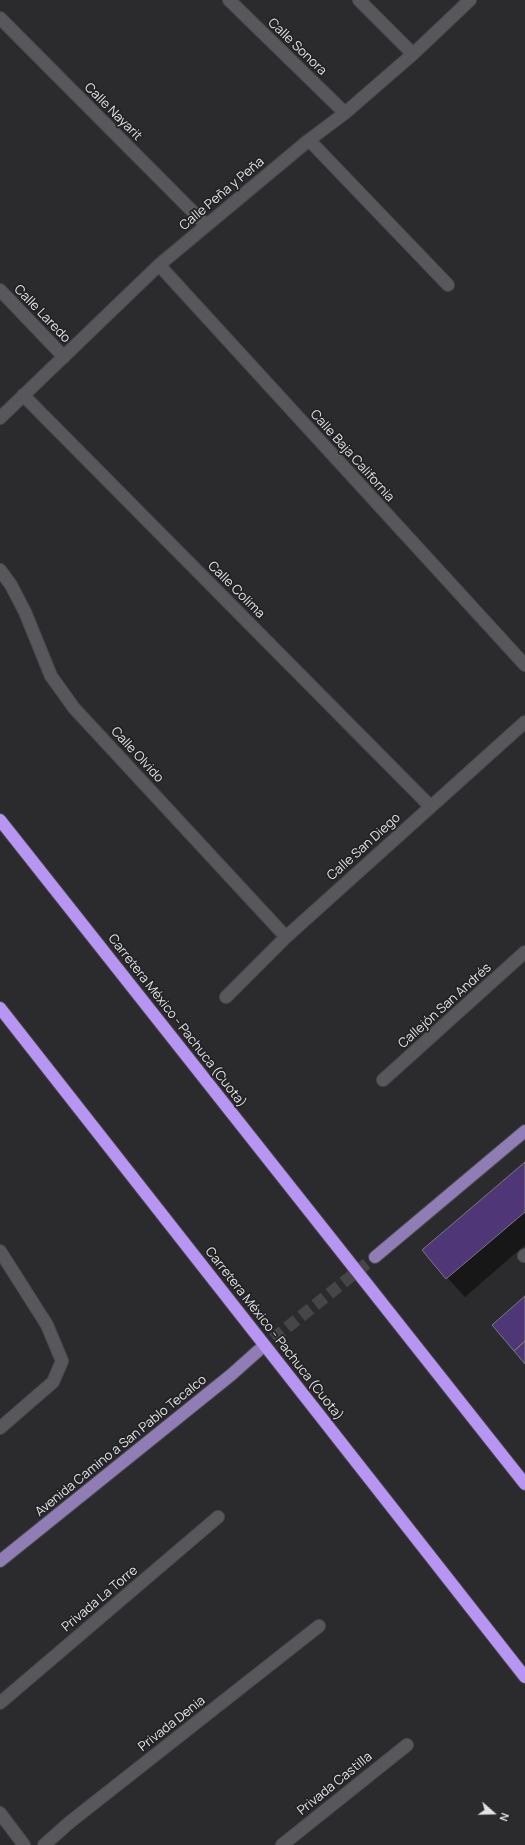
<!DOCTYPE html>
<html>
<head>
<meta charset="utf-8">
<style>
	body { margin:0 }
	#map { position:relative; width:525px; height:1845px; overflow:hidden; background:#2b2b2e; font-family:Manrope,sans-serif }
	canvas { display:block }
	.north { position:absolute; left:473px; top:1793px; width:40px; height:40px; -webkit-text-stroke:3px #222124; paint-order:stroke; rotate:110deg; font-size:11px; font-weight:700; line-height:16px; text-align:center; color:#e2e1e4 }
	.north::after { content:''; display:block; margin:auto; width:14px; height:18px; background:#e2e1e4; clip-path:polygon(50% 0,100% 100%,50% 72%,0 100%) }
</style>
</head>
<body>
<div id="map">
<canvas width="525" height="1845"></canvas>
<div class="north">N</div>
</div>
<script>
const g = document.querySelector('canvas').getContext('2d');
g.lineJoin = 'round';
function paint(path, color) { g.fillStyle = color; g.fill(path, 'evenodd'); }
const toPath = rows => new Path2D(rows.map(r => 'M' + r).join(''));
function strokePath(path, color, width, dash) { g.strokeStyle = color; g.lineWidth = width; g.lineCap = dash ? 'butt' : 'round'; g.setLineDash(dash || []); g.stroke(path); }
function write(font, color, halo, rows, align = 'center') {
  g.font = font + ' Manrope,sans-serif'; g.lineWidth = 3.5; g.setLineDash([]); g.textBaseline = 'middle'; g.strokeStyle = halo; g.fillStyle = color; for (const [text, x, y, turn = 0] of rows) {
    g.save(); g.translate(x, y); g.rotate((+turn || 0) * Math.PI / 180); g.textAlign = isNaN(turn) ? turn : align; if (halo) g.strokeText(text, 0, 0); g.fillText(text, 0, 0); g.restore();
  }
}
paint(toPath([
	[525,1163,525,1245,465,1297,423,1251]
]), '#0007');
const building = toPath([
	[525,1162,525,1212,446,1279,422,1250,525,1162],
	[525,1296,525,1341,514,1351,492,1325,525,1296],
	[525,1341,525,1364,514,1351,525,1341]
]);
paint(building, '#4f3777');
strokePath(building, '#7a797d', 1);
strokePath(toPath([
	[259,1350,375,1257]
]), '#464649', 12, [12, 6]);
const minor = toPath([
	[229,0,345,113],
	[359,0,413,54],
	[0,18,206,225],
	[309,140,448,285],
	[159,265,525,665],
	[0,290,64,357],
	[23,395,430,806],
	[0,418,159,265,309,140,345,113,413,54,470,0],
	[0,570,11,585,25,612,51,676,74,708,286,937],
	[226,997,286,937,525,722],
	[383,1080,525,952],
	[0,1251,47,1325,62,1361,53,1382,0,1428],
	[524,1256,525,1255],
	[0,1703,218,1517],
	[0,1813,24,1845],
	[44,1845,70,1822,319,1626],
	[282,1845,407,1745]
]);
const major = toPath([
	[375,1257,525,1131],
	[0,1561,231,1375,259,1350]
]);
const highway = toPath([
	[0,820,525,1484],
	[0,1008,525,1677]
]);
strokePath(minor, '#4a494c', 14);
strokePath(major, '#4a494c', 14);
strokePath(highway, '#4a494c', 14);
strokePath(minor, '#58575b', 12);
strokePath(major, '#907db6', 12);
strokePath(highway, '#b696f2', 12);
write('13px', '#e2e1e4', '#222124', [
	["Calle Sonora",297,47,44],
	["Calle Nayarit",113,112,45],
	["Calle Peña y Peña",222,194,-40],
	["Calle Laredo",42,314,46],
	["Calle Baja California",352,456,48],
	["Calle Colima",236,590,45],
	["Calle Olvido",137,755,47],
	["Calle San Diego",364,847,-42],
	["Callejón San Andrés",445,1006,-42],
	["Carretera México - Pachuca (Cuota)",177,1021,52],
	["Carretera México - Pachuca (Cuota)",274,1334,52],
	["Avenida Camino a San Pablo Tecalco",121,1446,-39],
	["Privada La Torre",100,1599,-40],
	["Privada Denia",172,1724,-38],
	["Privada Castilla",335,1784,-39]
]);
</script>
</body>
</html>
